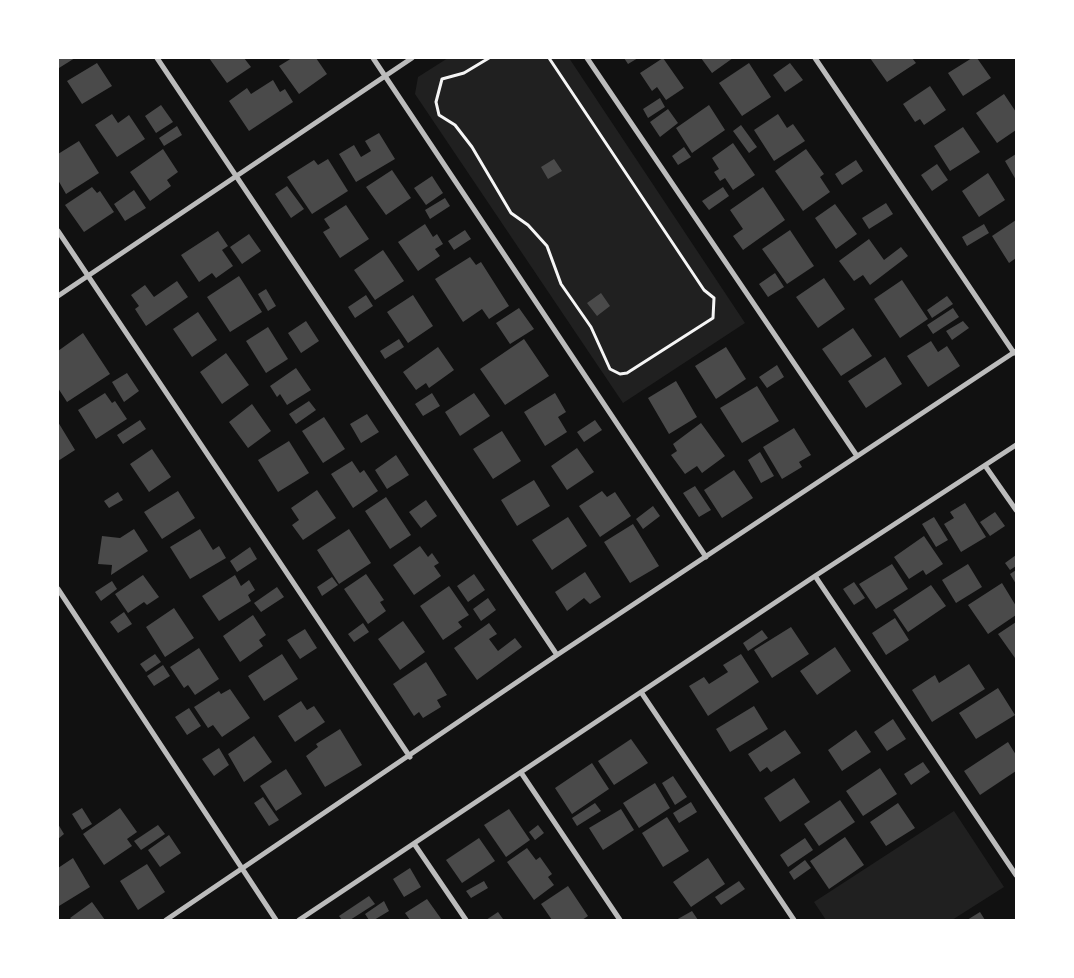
<!DOCTYPE html>
<html>
<head>
<meta charset="utf-8">
<style>
	body { margin:0 }
	#map { position:relative; width:1074px; height:978px; overflow:hidden; background:#111; font-family:"DM Sans",sans-serif }
	canvas { display:block }
	.frame { position:absolute; inset:0; border:59px solid #fff; pointer-events:none }
</style>
</head>
<body>
<div id="map">
<canvas width="1074" height="978"></canvas>
<div class="frame"></div>
</div>
<script>
const g = document.querySelector('canvas').getContext('2d');
g.lineJoin = 'round';
function paint(path, color) { g.fillStyle = color; g.fill(path, 'evenodd'); }
const toPath = rows => new Path2D(rows.map(r => 'M' + r).join(''));
function strokePath(path, color, width, dash) { g.strokeStyle = color; g.lineWidth = width; g.lineCap = dash ? 'butt' : 'round'; g.setLineDash(dash || []); g.stroke(path); }
paint(toPath([
	[448,58,569,58,745,323,623,403,415,94,418,77],
	[954,811,1004,887,952,920,826,920,814,902]
]), '#202020');
paint(toPath([
	[58,58,75,58,59,68],
	[209,58,244,58,251,67,227,83],
	[292,58,316,58,327,74,299,94,279,66],
	[624,58,638,58,628,64],
	[663,58,684,88,666,100,657,87,652,91,640,73],
	[701,58,733,58,712,73],
	[870,58,912,58,916,63,887,82],
	[972,58,977,58,991,78,963,96,948,73],
	[97,63,112,86,82,104,67,81],
	[749,63,771,97,742,116,719,83],
	[790,63,803,80,785,92,773,75],
	[273,80,280,92,285,89,293,102,249,131,229,101,247,88,251,94],
	[930,86,946,110,924,125,920,119,915,122,903,104],
	[1004,94,1016,112,1016,130,997,143,976,113],
	[660,98,665,107,648,118,643,109],
	[161,105,173,122,156,133,145,116],
	[709,105,725,130,692,153,676,128],
	[668,109,678,123,660,137,650,122],
	[112,114,118,123,129,115,145,139,117,157,95,125],
	[778,114,787,128,793,124,805,141,774,161,754,130],
	[741,125,757,147,749,153,733,131],
	[177,126,182,135,164,146,159,138],
	[963,127,980,152,950,171,934,146],
	[379,133,395,159,356,182,339,154,354,145,361,157,371,151,365,141],
	[79,141,99,173,66,194,58,180,58,154],
	[733,143,755,175,733,190,725,178,720,181,714,172,719,169,712,158],
	[684,147,691,157,678,165,672,156],
	[163,149,178,172,167,180,171,186,150,201,130,172],
	[806,149,824,174,820,177,830,192,803,211,775,171],
	[1016,154,1016,180,1005,161],
	[328,159,348,191,312,214,287,177,314,160,318,165],
	[554,159,562,171,548,179,541,167],
	[856,160,863,171,842,185,835,174],
	[937,164,948,180,932,191,921,175],
	[392,170,411,198,386,215,366,187],
	[988,173,1005,200,979,217,962,191],
	[432,176,443,193,426,205,414,188],
	[287,186,304,209,291,218,275,194],
	[92,187,97,193,100,191,114,212,84,232,65,205],
	[723,187,729,196,709,210,702,201],
	[763,187,785,220,743,250,733,236,743,229,730,210],
	[134,190,146,208,125,221,114,204],
	[445,198,450,206,430,219,425,210],
	[886,203,893,214,869,229,862,218],
	[835,204,857,234,836,249,815,218],
	[346,205,369,239,340,258,323,232,330,228,324,219],
	[1016,220,1016,258,1009,263,992,236],
	[425,224,433,237,437,234,443,244,435,249,440,256,418,271,398,242],
	[984,224,989,233,967,246,962,237],
	[465,230,471,239,454,250,448,241],
	[790,230,814,266,787,284,762,249],
	[218,231,228,246,222,250,233,266,216,278,212,273,199,282,181,255],
	[249,234,261,251,242,264,230,247],
	[869,239,884,260,901,247,908,256,870,285,863,275,854,281,839,261],
	[383,250,404,281,375,300,354,270],
	[470,257,476,265,481,262,509,306,489,319,482,309,463,322,435,279],
	[775,273,784,287,768,297,759,284],
	[239,276,262,312,230,332,207,297],
	[824,278,845,309,818,328,796,297],
	[902,280,928,319,900,338,874,299],
	[177,281,188,297,146,326,135,309,139,306,131,295,145,285,154,297],
	[266,289,276,306,268,311,258,294],
	[601,293,610,306,597,316,587,303],
	[366,295,373,306,355,318,348,307],
	[413,295,433,326,408,343,387,312],
	[947,296,953,304,932,318,927,310],
	[519,308,534,329,510,344,496,323],
	[953,308,959,317,933,334,927,325],
	[198,312,217,340,192,357,173,329],
	[306,321,319,341,301,353,288,333],
	[963,321,969,328,952,340,946,331],
	[268,327,288,359,266,373,246,341],
	[853,328,872,356,841,376,822,349],
	[83,333,110,374,67,402,58,388,58,351],
	[399,339,404,347,385,359,380,351],
	[524,339,549,376,505,405,480,369],
	[931,341,938,352,947,346,960,366,928,387,907,356],
	[438,347,454,370,429,388,426,383,416,390,403,372],
	[726,347,746,379,716,399,695,366],
	[226,353,249,385,222,404,200,372],
	[885,357,902,384,866,408,848,381],
	[777,365,784,377,767,388,759,377],
	[296,368,311,390,287,405,280,394,277,397,270,386],
	[127,373,139,391,124,402,112,382],
	[676,381,697,417,669,434,648,398],
	[757,386,779,421,742,443,720,408],
	[105,393,112,403,115,401,127,419,96,439,78,410],
	[432,393,440,406,423,416,415,404],
	[474,393,490,416,460,436,445,412],
	[555,393,566,412,558,417,567,432,545,446,524,412],
	[309,401,316,410,296,424,289,414],
	[252,404,271,431,248,448,229,422],
	[367,414,379,432,361,443,350,424],
	[324,417,345,449,323,463,302,431],
	[140,420,146,429,123,444,117,435],
	[595,420,602,430,584,442,577,432],
	[58,422,75,450,58,461],
	[701,423,725,456,702,473,697,466,685,474,671,455,677,451,673,444],
	[794,428,811,455,799,462,802,467,782,479,763,447],
	[502,431,521,461,493,479,473,449],
	[289,441,309,473,278,492,258,460],
	[577,448,594,472,567,490,551,466],
	[152,449,171,477,149,492,130,464],
	[760,452,774,476,761,483,748,460],
	[396,455,409,475,387,489,375,470],
	[352,461,360,473,364,470,378,491,353,508,331,474],
	[734,470,753,498,722,518,704,490],
	[534,480,550,506,517,526,501,500],
	[695,486,711,510,699,517,683,493],
	[317,490,336,518,303,540,292,525,299,520,291,508],
	[178,491,195,518,162,539,144,512],
	[602,491,607,497,615,492,631,516,600,537,579,506],
	[118,492,123,500,109,508,104,501],
	[386,497,411,535,390,549,365,511],
	[426,500,437,516,421,528,409,512],
	[965,503,986,537,961,552,944,524,954,518,950,512],
	[653,506,660,516,643,529,636,519],
	[995,512,1005,526,990,536,980,522],
	[568,517,587,546,552,570,532,540],
	[934,517,948,540,936,547,922,524],
	[633,524,659,566,630,583,604,542],
	[134,529,148,551,111,575,112,565,98,564,102,536,120,538],
	[200,529,213,550,219,546,226,558,190,579,170,547],
	[349,529,371,563,339,584,317,550],
	[924,536,943,564,926,575,923,570,909,579,894,557],
	[420,546,428,557,432,553,439,563,434,566,441,576,414,595,393,565],
	[250,547,257,559,237,572,230,561],
	[1016,555,1016,566,1010,570,1005,563],
	[892,564,908,589,876,609,859,584],
	[968,564,982,587,956,603,942,580],
	[1016,570,1016,584,1010,574],
	[585,572,601,597,590,604,584,598,567,611,555,592],
	[366,574,384,600,380,602,386,611,368,624,344,589],
	[474,574,485,590,468,602,457,586],
	[143,575,159,597,147,605,144,602,128,613,115,594],
	[235,575,241,586,249,580,255,590,248,595,251,601,219,621,202,596],
	[332,577,338,585,322,596,317,587],
	[112,581,117,589,101,601,95,592],
	[854,582,865,598,854,605,843,589],
	[1002,583,1016,606,1016,615,988,634,968,605],
	[931,585,946,606,908,632,893,610],
	[449,586,469,615,458,622,462,627,443,640,420,606],
	[277,587,284,597,261,612,254,603],
	[488,598,496,610,481,621,473,609],
	[174,608,194,638,165,657,146,627],
	[124,612,132,624,118,633,110,622],
	[253,615,266,635,259,640,263,646,240,662,223,636],
	[895,618,909,640,886,655,872,633],
	[403,621,425,652,400,670,378,639],
	[1016,622,1016,657,1015,658,998,634],
	[363,623,369,632,354,642,348,634],
	[489,623,497,634,489,639,498,651,515,638,522,647,477,680,454,648],
	[791,627,809,654,772,678,754,650],
	[305,629,317,648,300,659,287,640],
	[762,630,768,638,748,651,743,643],
	[835,647,851,671,817,695,800,671],
	[199,648,219,679,195,695,188,685,184,688,170,667],
	[155,654,161,662,146,672,140,664],
	[282,654,298,679,264,701,248,676],
	[741,654,759,682,708,716,689,686,704,677,709,684,728,672,723,665],
	[426,662,447,695,437,700,441,707,423,718,419,712,414,716,393,684],
	[969,664,985,689,932,722,912,690,935,675,939,683],
	[163,665,170,676,154,686,147,676],
	[998,688,1015,715,976,739,959,713],
	[230,689,250,718,222,737,213,725,208,728,194,707,219,691,221,694],
	[301,701,307,710,314,706,325,722,295,742,278,716],
	[754,706,768,729,730,752,716,729],
	[189,708,201,726,187,735,175,717],
	[893,719,906,739,887,751,874,732],
	[340,729,362,765,325,787,306,756,318,747,316,744],
	[785,730,801,753,771,772,767,767,760,772,748,754],
	[856,730,871,752,842,771,828,750],
	[254,736,272,762,244,782,228,754],
	[631,739,648,763,614,785,598,761],
	[1008,742,1016,755,1016,771,980,795,964,771],
	[219,748,229,765,214,776,202,759],
	[923,762,930,772,911,785,904,774],
	[592,763,609,789,572,814,555,788],
	[880,768,897,794,863,816,846,791],
	[286,769,302,794,276,811,260,786],
	[673,776,687,797,675,805,662,783],
	[794,778,810,802,780,822,764,798],
	[655,783,670,808,639,828,623,803],
	[263,797,279,820,269,826,254,803],
	[840,800,855,822,819,846,804,824],
	[691,802,697,812,679,823,673,813],
	[595,803,601,811,577,826,572,818],
	[898,803,915,828,886,846,870,822],
	[82,808,92,824,82,830,72,814],
	[120,808,137,832,127,839,132,846,104,865,83,834],
	[509,809,530,840,506,857,484,825],
	[621,809,634,830,603,850,589,828],
	[667,817,689,851,663,867,642,833],
	[58,824,64,834,58,839],
	[158,825,165,834,141,850,134,841],
	[538,825,544,833,535,840,529,832],
	[169,835,181,853,160,867,148,850],
	[845,837,864,865,829,889,810,861],
	[479,838,495,861,462,883,446,860],
	[805,838,813,850,788,867,780,855],
	[527,848,536,860,540,857,552,874,548,877,554,885,534,900,507,862],
	[73,858,90,887,59,906,58,868],
	[708,858,725,884,691,907,673,882],
	[805,860,811,868,794,880,789,872],
	[147,864,165,892,138,910,120,881],
	[410,868,421,887,404,897,393,879],
	[484,881,488,888,471,898,466,891],
	[739,881,745,889,721,905,715,897],
	[568,886,588,916,582,920,552,920,541,904],
	[369,896,375,904,350,920,342,920,339,916],
	[427,899,442,920,410,920,405,913],
	[384,901,389,911,374,920,369,920,365,914],
	[92,902,105,920,72,920,70,918],
	[692,911,698,920,676,920],
	[498,912,503,919,486,920],
	[980,912,985,920,967,920]
]), '#4a4a4a');
strokePath(toPath([
	[489,58,464,73,442,79,436,102,439,115,455,125,472,147,511,213,528,225,547,246,561,284,591,327,610,369,620,374,627,373,713,318,714,298,704,290,549,58]
]), '#f5f5f5', 3);
strokePath(toPath([
	[157,58,557,655],
	[373,58,706,557],
	[587,58,857,456],
	[815,58,1014,353],
	[58,231,410,757],
	[58,296,412,58],
	[986,467,1016,510],
	[815,576,1016,875],
	[58,589,276,920],
	[641,692,794,920],
	[522,774,620,920],
	[415,845,466,920],
	[166,920,557,655,1016,351],
	[299,920,815,576,1016,445]
]), '#bcbcbc', 5);
</script>
</body>
</html>
